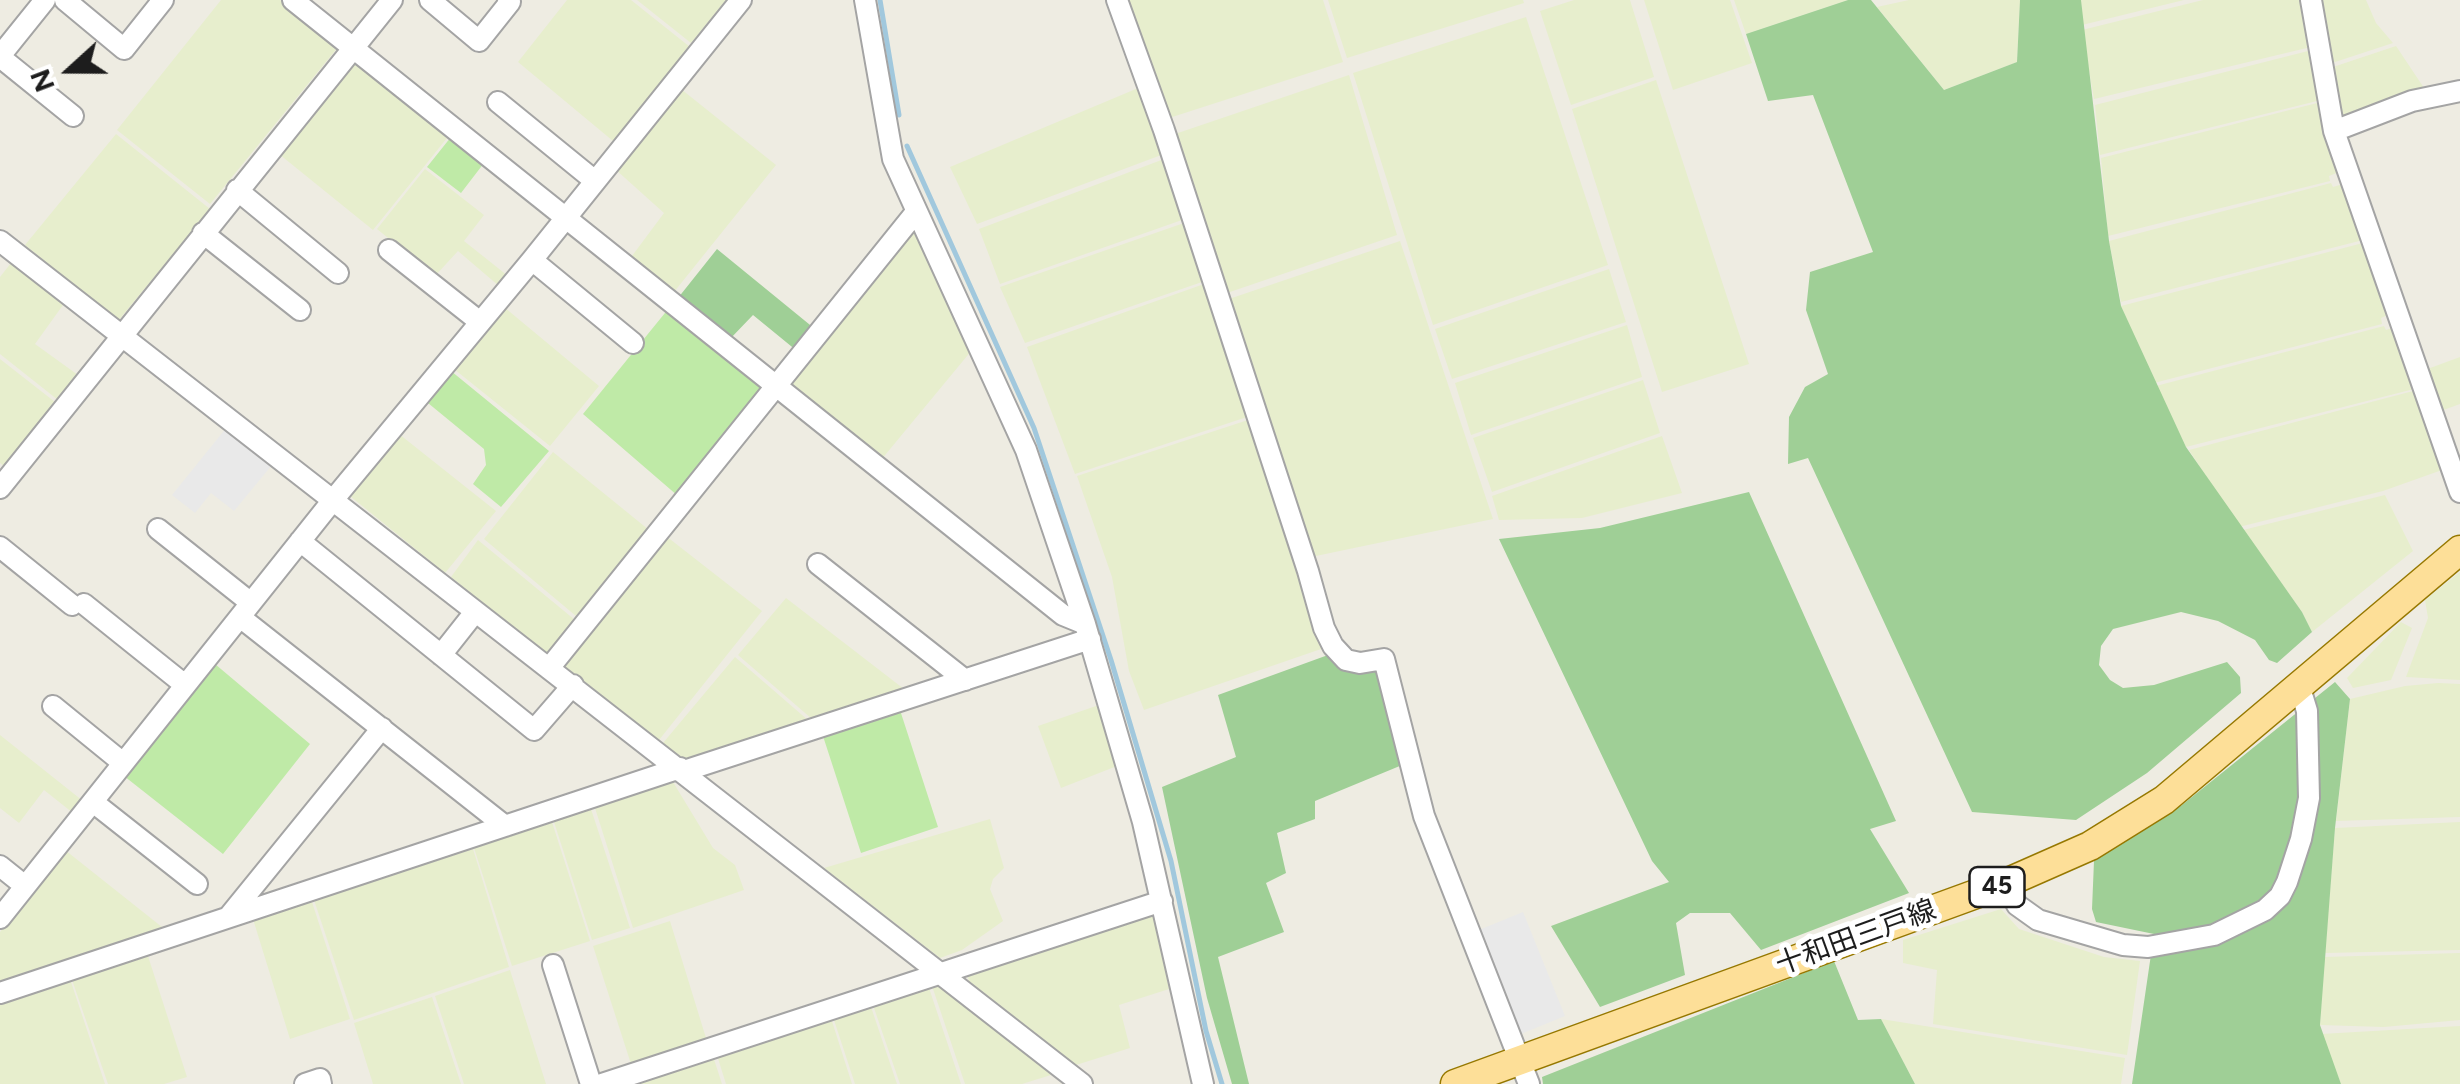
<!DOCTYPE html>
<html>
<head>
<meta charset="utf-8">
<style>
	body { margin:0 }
	#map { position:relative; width:2460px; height:1084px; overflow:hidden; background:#eeece2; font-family:Figtree,sans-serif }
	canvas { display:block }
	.north { position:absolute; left:20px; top:20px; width:100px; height:100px; -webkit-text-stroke:8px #fff; paint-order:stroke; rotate:249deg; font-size:28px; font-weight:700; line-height:40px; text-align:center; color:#1d1d1d }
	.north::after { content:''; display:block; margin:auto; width:35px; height:45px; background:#1d1d1d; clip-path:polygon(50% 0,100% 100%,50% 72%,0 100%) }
</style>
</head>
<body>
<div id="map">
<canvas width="2460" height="1084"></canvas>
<div class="north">N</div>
</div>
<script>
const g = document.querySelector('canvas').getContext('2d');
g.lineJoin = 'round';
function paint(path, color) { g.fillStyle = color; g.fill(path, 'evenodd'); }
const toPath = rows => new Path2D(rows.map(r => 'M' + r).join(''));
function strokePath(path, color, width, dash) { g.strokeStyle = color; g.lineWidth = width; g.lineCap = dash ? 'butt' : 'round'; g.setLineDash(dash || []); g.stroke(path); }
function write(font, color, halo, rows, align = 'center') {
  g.font = font + ' Figtree,"Noto Sans JP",sans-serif'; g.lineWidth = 10; g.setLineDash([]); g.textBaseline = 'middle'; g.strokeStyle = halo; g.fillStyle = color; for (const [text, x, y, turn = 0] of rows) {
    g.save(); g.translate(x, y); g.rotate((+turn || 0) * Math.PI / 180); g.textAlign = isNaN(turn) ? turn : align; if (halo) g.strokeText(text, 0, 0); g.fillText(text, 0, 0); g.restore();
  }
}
paint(toPath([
	[221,0,280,0,339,46,210,204,117,130],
	[567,0,631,0,690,47,613,141,518,62],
	[637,0,726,0,691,43],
	[1124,0,1323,0,1343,62,1166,119],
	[1328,0,1523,0,1524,3,1347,58],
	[1574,0,1630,0,1654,77,1571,105,1540,11],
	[1644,0,1730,0,1752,63,1673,90],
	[1734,0,1848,0,1746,34],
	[1909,0,2020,0,2017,62,1944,90,1877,7],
	[2081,0,2184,0,2082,25],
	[2203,0,2303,0,2311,47,2094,99,2082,30],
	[2316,0,2366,0,2376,23,2393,43,2329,64],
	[1526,17,1608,265,1433,325,1353,73],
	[2396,46,2424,88,2344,123,2338,108,2330,68],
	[2312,50,2321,100,2100,155,2095,105],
	[356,59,447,138,373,230,279,154],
	[1349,75,1397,235,1227,293,1175,134],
	[1656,80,1749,364,1662,392,1572,109],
	[1143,86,1164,154,977,224,950,167],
	[681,89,776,165,674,292,629,260,664,213,615,169],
	[2321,102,2339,172,2329,176,2330,181,2108,236,2101,158],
	[116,134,210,209,118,321,25,245],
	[1164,159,1182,220,1000,284,979,229],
	[425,169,484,215,464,241,508,276,499,286,458,251,435,276,377,229],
	[2331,183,2333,187,2343,184,2363,240,2121,302,2109,241],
	[1184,223,1202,282,1025,343,1000,287],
	[913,225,972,350,881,460,785,382],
	[1400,241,1493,519,1311,557,1229,299],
	[2363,243,2388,315,2381,318,2382,324,2154,383,2121,306],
	[11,263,63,305,35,344,78,375,58,400,0,354,0,277],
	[1609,269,1626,322,1452,379,1435,329],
	[1204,284,1247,417,1075,474,1027,347],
	[504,307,599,386,550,446,454,369],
	[1627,325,1642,377,1471,435,1455,383],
	[2384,326,2386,330,2392,328,2414,389,2186,447,2156,386],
	[2460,357,2460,404,2438,412,2422,371],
	[0,359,55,402,5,467,0,463],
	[1643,380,1660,433,1492,492,1473,438],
	[2413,391,2442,470,2383,491,2239,527,2189,450],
	[1248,420,1324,648,1144,710,1129,671,1112,577,1077,476],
	[399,434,496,511,445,573,350,496],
	[1662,436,1682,493,1582,518,1499,520,1492,496],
	[553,452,649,530,576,616,484,539],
	[2385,495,2413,551,2312,632,2302,612,2243,530],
	[666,536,762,611,659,740,562,664],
	[478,540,575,620,546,654,451,577],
	[2460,572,2460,680,2406,677,2428,618,2425,600],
	[786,598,904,689,812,719,738,655],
	[2401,622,2412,628,2391,680,2353,688,2347,678],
	[735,657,809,721,689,763,663,743],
	[2438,683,2460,684,2460,817,2336,821,2350,699,2405,686],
	[1099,705,1117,766,1061,788,1038,726],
	[0,735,83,801,73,813,44,790,19,823,0,808],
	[673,782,713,848,735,865,744,890,633,928,595,808],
	[591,809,630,928,592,940,554,822],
	[990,819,1004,868,993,879,990,889,1003,921,962,950,940,958,824,868],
	[552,822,590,941,512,966,474,848],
	[2460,822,2460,950,2325,953,2335,828],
	[473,849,509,967,354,1020,314,900],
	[65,850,167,931,0,989,0,932],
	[311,899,350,1019,290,1039,253,919],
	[2001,909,2019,929,2104,957,2140,961,2127,1055,1933,1024,1937,970,1903,963,1903,940],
	[1153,911,1169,989,1119,1005,1130,1048,1076,1065,969,981,966,972],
	[670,921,706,1038,631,1064,593,946],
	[147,953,187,1077,164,1084,108,1084,71,977],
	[2460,953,2460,1020,2384,1027,2320,1025,2324,957],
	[510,970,546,1084,464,1084,435,996],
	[70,979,105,1084,0,1084,0,1003],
	[940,983,1051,1075,1022,1084,965,1084,932,986],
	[928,985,961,1084,900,1084,873,1005],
	[432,997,461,1084,373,1084,354,1023],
	[870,1004,897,1084,855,1084,833,1017],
	[830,1015,852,1084,726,1084,716,1052],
	[1881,1019,2125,1058,2121,1084,1915,1084],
	[2460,1026,2460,1084,2341,1084,2321,1034],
	[712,1053,722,1084,639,1084,637,1078]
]), '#e7eecd');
paint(toPath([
	[451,137,484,163,461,193,427,167],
	[669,308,766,386,678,496,583,414],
	[451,371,549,451,501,507,473,484,486,465,484,449,428,403],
	[215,664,310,744,223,854,124,776],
	[899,707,938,827,861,853,822,733]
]), '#bfeaa7');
paint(toPath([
	[1848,0,1871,0,1944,90,2017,62,2020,0,2081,0,2109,241,2121,306,2186,447,2302,612,2312,632,2277,663,2269,660,2255,640,2218,621,2181,612,2113,629,2101,646,2099,665,2110,680,2123,688,2154,685,2227,662,2240,677,2241,693,2147,773,2076,820,1972,812,1808,458,1788,464,1789,417,1805,387,1828,374,1806,310,1810,272,1873,252,1813,95,1768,101,1746,34],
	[717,249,815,329,797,351,753,315,729,340,678,298],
	[1749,492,1896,821,1870,829,1909,893,1761,950,1730,913,1690,913,1676,923,1685,975,1600,1007,1551,926,1669,882,1652,861,1499,539,1600,528],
	[1328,655,1349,671,1378,664,1407,763,1315,801,1315,819,1277,833,1286,873,1266,883,1284,932,1218,957,1249,1084,1232,1084,1207,998,1162,787,1236,757,1218,695],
	[2335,682,2350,699,2335,828,2320,1025,2341,1084,2132,1084,2154,934,2096,922,2092,909,2094,861,2182,805],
	[1834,961,1858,1020,1881,1019,1915,1084,1543,1084,1542,1077]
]), '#9fcf96');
paint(toPath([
	[227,427,272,465,234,511,211,493,195,513,172,495],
	[1523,912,1565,1016,1521,1034,1479,930]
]), '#e9e9e9');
strokePath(toPath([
	[880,0,899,115],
	[907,146,1034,428,1111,660,1171,861,1206,1031,1222,1084]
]), '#a1c8dd', 5);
const minor = toPath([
	[65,0,124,49,163,0],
	[293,0,1063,615,1085,624],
	[430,0,479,41,510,2,508,0],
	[865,0,893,159,1026,450,1085,624,1143,822,1203,1084],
	[1117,0,1164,130,1308,571,1324,628,1333,646,1346,660,1360,663,1384,659,1424,816,1529,1084],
	[2311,0,2334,131,2460,492],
	[0,56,45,0],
	[0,57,73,116],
	[498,102,595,181],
	[2334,131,2412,101,2460,91],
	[237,190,338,273],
	[203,233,300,310],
	[0,241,1082,1084],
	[389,250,480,322],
	[532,260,633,343],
	[0,488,392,0],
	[158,529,251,603],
	[300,541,534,730,573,685],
	[0,547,72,605],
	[818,564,965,680],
	[84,604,185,685],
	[240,617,505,826],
	[441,655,475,612],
	[550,667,916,212],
	[53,706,123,763],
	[684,771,1090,639],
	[93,802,197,884],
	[0,866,25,886],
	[2006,883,2017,905,2038,920,2123,945,2148,947,2214,935,2265,910,2280,896,2287,882,2301,839,2309,798,2307,711,2300,688],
	[230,915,382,728],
	[0,918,333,500,532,260,741,0],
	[553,965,591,1084],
	[0,993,680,768],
	[305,1084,320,1079,321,1084],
	[602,1084,1162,901]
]);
const major = toPath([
	[1455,1084,2006,883,2090,846,2164,800,2460,550]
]);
strokePath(minor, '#a4a4a4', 24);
strokePath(major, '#967800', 31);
strokePath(minor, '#fff', 20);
strokePath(major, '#fddf98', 28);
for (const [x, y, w] of [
	[1997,887,55]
]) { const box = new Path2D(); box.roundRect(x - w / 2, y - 20, w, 40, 8); g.fillStyle = '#fff'; g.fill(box); strokePath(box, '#1d1d1d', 2.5); }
write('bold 25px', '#1d1d1d', null, [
	["45",1997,887]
]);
write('28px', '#1d1d1d', '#fff', [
	["十和田三戸線",1856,938,-20]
]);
</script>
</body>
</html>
